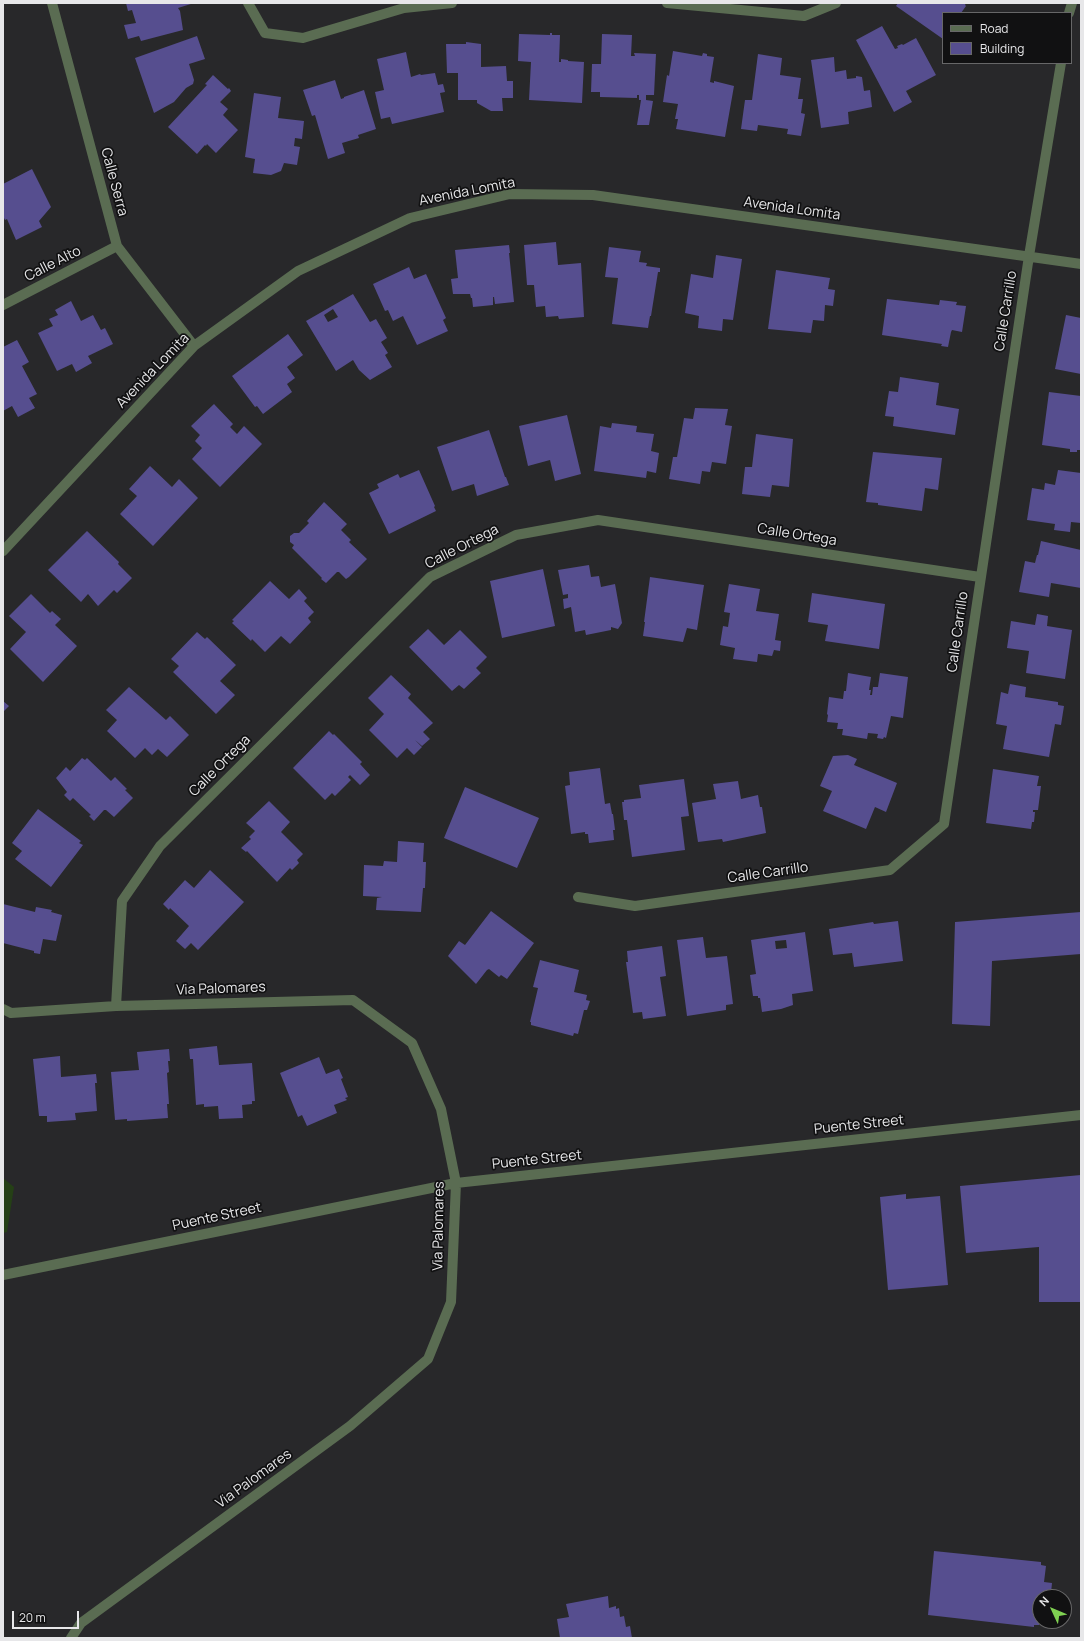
<!DOCTYPE html>
<html>
<head>
<meta charset="utf-8">
<style>
	body { margin:0 }
	#map { position:relative; width:1084px; height:1641px; overflow:hidden; background:#28282a; font-family:Manrope,sans-serif }
	canvas { display:block }
	.frame { position:absolute; inset:0; border:4px solid #e7e7e9; pointer-events:none }
	.legend { position:absolute; left:942px; top:12px; width:130px; height:52px; box-sizing:border-box; background:#111112; border:1px solid #676768; margin:0; padding:5px 7px; list-style:none; font-size:12px; color:#e7e7e9 }
	.legend li { display:flex; align-items:center; gap:8px; height:20px }
	.legend b { width:20px; border:1px solid #676768 }
	.north { position:absolute; left:1032px; top:1589px; width:40px; height:40px; box-sizing:border-box; background:#111112; border:1px solid #676768; border-radius:50%; rotate:314deg; font-size:11px; font-weight:700; line-height:16px; text-align:center; color:#e7e7e9 }
	.north::after { content:''; display:block; margin:auto; width:14px; height:18px; background:#7fd052; clip-path:polygon(50% 0,100% 100%,50% 72%,0 100%) }
	.scale { position:absolute; left:12px; top:1611px; width:67px; height:18px; box-sizing:border-box; border:2px solid #e7e7e9; border-top:0; padding-left:5px; font-size:12px; line-height:14px; white-space:nowrap; color:#e7e7e9; -webkit-text-stroke:3px #111112; paint-order:stroke }
</style>
</head>
<body>
<div id="map">
<canvas width="1084" height="1641"></canvas>
<div class="frame"></div>
<ul class="legend">
<li><b style="height:5px;background:#5a6c52"></b>Road</li>
<li><b style="height:11px;background:#564e8f"></b>Building</li>
</ul>
<div class="north">N</div>
<div class="scale">20 m</div>
</div>
<script>
const g = document.querySelector('canvas').getContext('2d');
g.lineJoin = 'round';
function paint(path, color) { g.fillStyle = color; g.fill(path, 'evenodd'); }
const toPath = rows => new Path2D(rows.map(r => 'M' + r).join(''));
function strokePath(path, color, width, dash) { g.strokeStyle = color; g.lineWidth = width; g.lineCap = dash ? 'butt' : 'round'; g.setLineDash(dash || []); g.stroke(path); }
function write(font, color, halo, rows, align = 'center') {
  g.font = font + ' Manrope,sans-serif'; g.lineWidth = 3.5; g.setLineDash([]); g.textBaseline = 'middle'; g.strokeStyle = halo; g.fillStyle = color; for (const [text, x, y, turn = 0] of rows) {
    g.save(); g.translate(x, y); g.rotate((+turn || 0) * Math.PI / 180); g.textAlign = isNaN(turn) ? turn : align; if (halo) g.strokeText(text, 0, 0); g.fillText(text, 0, 0); g.restore();
  }
}
paint(toPath([
	[3,1178,14,1187,7,1232,3,1233]
]), '#254016');
paint(toPath([
	[126,3,194,3,178,8,180,11,183,30,141,41,139,36,128,39,124,25,136,23,132,10,128,11],
	[898,3,966,3,965,5,966,6,961,13,943,13,943,39,896,6],
	[882,26,895,49,898,48,897,46,902,44,903,45,916,38,936,75,906,91,912,102,894,112,856,40],
	[550,33,552,33,552,35,560,35,559,62,561,62,561,59,568,60,568,61,584,62,582,103,529,100,531,62,518,61,519,34,550,35],
	[602,34,632,35,631,56,635,56,634,53,656,54,654,95,646,95,646,100,653,101,649,125,637,125,641,100,639,100,639,95,637,95,637,98,600,97,600,92,591,92,592,64,601,64],
	[197,36,205,59,189,64,194,80,193,84,186,88,174,102,154,113,135,58],
	[466,42,481,44,481,67,506,66,507,81,513,81,513,98,502,98,503,111,491,111,477,103,477,100,458,100,458,73,447,73,446,44,466,44],
	[673,51,702,56,703,53,707,54,707,56,714,57,710,82,714,83,714,81,734,86,725,137,676,129,678,119,675,119,678,104,663,102,667,75,669,76],
	[406,52,411,77,420,74,421,75,435,73,438,85,443,84,445,92,440,93,444,112,392,124,390,117,381,119,375,92,384,90,377,59],
	[758,54,782,58,780,75,801,78,798,99,803,99,801,113,805,114,801,136,787,134,788,129,758,125,757,131,741,129,745,100,752,100],
	[834,57,835,72,846,70,847,79,856,78,856,76,862,77,864,91,870,90,872,107,848,112,849,124,821,128,811,60],
	[213,75,228,89,229,88,231,91,220,102,228,109,223,115,238,130,216,153,207,144,206,146,205,145,197,154,168,127,207,85,205,84],
	[335,80,341,99,344,98,344,97,364,90,376,129,358,135,359,138,342,143,345,153,328,159,315,115,312,116,303,90],
	[254,93,281,97,278,118,304,121,302,139,295,138,294,146,300,147,297,165,284,163,281,171,271,175,253,173,255,159,245,157],
	[32,169,51,207,39,221,42,227,16,240,7,219,5,220,3,216,3,184],
	[556,242,558,265,581,263,584,317,559,319,558,316,546,317,545,306,536,307,534,285,527,285,524,245],
	[509,245,510,253,509,253,514,302,495,304,494,297,493,297,493,305,473,307,472,298,471,298,470,294,453,294,451,279,458,278,455,250],
	[609,247,641,251,639,262,647,263,646,266,660,268,660,272,658,272,651,316,650,316,648,328,612,324,618,278,605,277],
	[716,255,742,259,733,320,723,319,722,331,698,328,699,316,685,313,691,274,713,278],
	[409,267,414,279,426,274,446,318,443,320,448,331,417,345,403,316,393,321,388,310,385,311,373,284],
	[776,270,830,278,828,289,835,290,833,306,825,305,824,321,813,320,811,333,768,329],
	[353,294,370,322,376,319,387,338,381,342,388,353,385,355,392,367,370,380,359,370,353,360,336,371,306,321],
	[333,309,338,317,328,322,324,315],
	[887,299,939,305,940,300,957,302,956,305,966,306,962,332,952,330,951,332,948,347,941,346,942,344,882,335],
	[71,301,81,321,93,315,101,330,105,328,113,344,88,356,92,363,76,372,72,364,57,371,38,333,53,326,49,319,58,315,55,310],
	[1066,315,1081,318,1081,374,1055,369],
	[288,334,303,355,287,367,295,378,287,384,292,392,263,414,257,406,255,407,232,376],
	[17,340,29,362,22,366,37,394,29,398,35,408,18,417,12,406,3,411,3,347],
	[900,377,939,383,936,405,959,409,955,435,893,426,894,417,885,416,889,391,898,392],
	[1049,392,1081,396,1081,450,1077,450,1077,452,1070,452,1070,449,1042,445],
	[214,404,233,424,230,427,237,434,244,426,262,444,220,487,192,459,202,448,195,441,200,435,191,426],
	[695,408,728,409,725,425,732,426,726,464,712,462,710,472,702,471,700,484,669,479,673,457,677,457,684,418,693,419],
	[567,415,581,474,555,481,550,460,528,466,519,426],
	[612,423,637,426,636,432,654,434,651,451,659,453,656,473,647,471,646,478,594,471,600,426,611,428],
	[489,430,505,477,506,477,509,485,477,496,474,484,452,491,437,447],
	[756,434,793,439,789,487,772,485,770,497,742,494,745,467,752,467],
	[873,452,942,458,938,490,925,488,922,511,878,505,878,503,866,502],
	[150,466,172,487,179,479,198,498,153,546,120,514,137,496,129,489],
	[419,470,435,506,434,507,436,511,389,534,369,493,379,488,377,484,398,474,400,478],
	[1058,470,1081,473,1081,523,1071,522,1070,532,1054,530,1055,524,1027,520,1032,488,1044,490,1045,483,1055,485],
	[324,502,347,524,341,530,351,540,349,542,367,559,349,577,346,579,339,572,337,572,326,583,321,579,322,578,292,548,294,545,290,542,290,536,294,533,299,533,309,523,307,521],
	[87,531,119,562,118,564,132,578,117,593,114,590,98,606,88,594,81,602,48,570],
	[1041,541,1081,550,1081,588,1051,583,1049,597,1019,592,1025,561,1035,563,1037,555,1038,555],
	[589,565,591,577,599,576,601,587,615,584,622,623,618,629,611,627,611,630,586,635,585,630,575,632,571,607,564,609,563,599,568,598,568,594,563,595,558,570],
	[543,569,555,626,502,638,490,581],
	[650,577,704,585,697,630,687,628,683,642,643,636,645,622,644,622],
	[270,581,289,599,299,589,307,598,304,601,314,612,308,618,311,622,290,644,281,636,265,652,252,639,251,641,232,623,234,621,232,620],
	[729,584,760,589,756,611,779,614,775,640,781,641,780,651,774,650,772,656,758,654,757,662,733,659,735,648,720,645,723,626,728,627,730,613,724,612],
	[812,593,885,604,879,649,825,641,828,625,808,622],
	[31,594,50,613,52,611,61,619,55,625,77,646,43,682,10,649,26,632,9,616],
	[1037,614,1048,616,1047,626,1072,630,1065,679,1026,673,1029,651,1007,648,1011,621,1035,625],
	[428,629,444,645,460,630,487,657,476,668,481,673,464,689,459,685,452,691,409,647],
	[197,632,205,639,207,637,236,665,220,681,235,695,216,714,173,672,179,666,171,659],
	[848,673,871,677,869,690,871,690,870,695,872,695,873,687,878,687,880,673,908,677,903,718,891,716,886,738,884,737,883,739,877,738,878,734,868,733,867,739,842,735,843,729,837,729,838,723,827,722,828,715,827,714,829,697,843,699,844,691,846,691],
	[391,675,411,694,408,698,433,723,423,732,430,739,422,746,415,740,422,747,414,755,407,748,397,758,369,730,384,714,368,698],
	[1010,684,1026,687,1025,697,1058,702,1058,705,1064,706,1061,725,1055,724,1049,757,1003,749,1007,726,996,724,1001,692,1008,694],
	[129,687,166,720,170,716,189,735,167,757,158,749,152,755,145,748,135,758,107,731,117,720,106,710],
	[3,701,9,706,3,712],
	[329,731,333,735,334,734,362,762,360,764,370,775,360,785,350,775,348,777,351,780,335,796,332,793,325,800,293,768],
	[848,755,857,759,854,765,897,783,886,812,875,807,866,829,823,811,832,791,820,786,833,756],
	[82,758,85,760,87,758,111,781,115,777,127,789,125,790,133,798,114,817,106,810,104,810,94,821,89,816,91,815,73,798,70,801,64,795,67,792,56,778,66,767,70,771],
	[600,768,605,804,610,803,612,814,613,814,615,830,613,830,614,840,589,843,588,834,585,834,585,832,571,834,565,786,570,785,569,772],
	[993,769,1039,776,1037,786,1041,786,1038,810,1033,810,1033,812,1035,812,1034,822,1032,822,1031,829,986,823],
	[684,779,689,816,681,817,685,850,632,857,627,820,624,820,622,802,624,802,624,800,641,798,639,785],
	[738,781,741,799,758,795,760,807,762,807,766,833,723,842,722,839,698,842,692,803,716,799,713,784],
	[465,787,539,818,517,868,444,838],
	[269,801,290,822,281,832,303,854,297,860,299,863,292,870,290,868,277,882,247,851,246,852,241,848,251,839,249,837,255,831,246,823],
	[38,809,81,841,79,843,83,845,51,887,15,859,22,851,12,843],
	[398,841,424,843,423,862,426,862,425,888,423,888,421,912,376,910,377,898,382,897,363,896,364,865,383,866,384,861,397,862],
	[210,870,244,902,198,950,191,943,185,949,176,941,189,926,170,908,169,910,163,904,185,880,194,888],
	[3,904,35,912,36,907,52,910,51,912,62,915,56,941,43,939,40,954,34,953,34,951,3,943],
	[491,911,534,943,507,979,501,975,499,977,489,969,487,970,476,984,448,956,459,941,465,945],
	[1081,912,1081,954,992,961,990,1026,952,1024,955,922],
	[898,921,903,961,854,967,852,953,833,955,829,929,873,922,874,924],
	[805,932,813,991,792,994,793,1005,781,1009,762,1012,760,998,758,998,758,996,753,996,750,975,756,974,751,940],
	[786,940,787,948,776,949,775,941],
	[703,937,706,958,727,956,733,1004,726,1005,726,1010,687,1016,677,940],
	[662,946,666,976,660,977,666,1016,643,1019,642,1012,633,1013,626,962,628,962,627,951],
	[540,960,579,970,574,992,587,995,586,1000,590,1001,587,1010,584,1010,578,1034,574,1033,573,1036,531,1025,531,1022,530,1022,538,988,533,987],
	[217,1046,219,1065,252,1063,255,1101,252,1101,252,1104,242,1105,243,1118,219,1119,218,1106,204,1107,204,1104,196,1105,193,1059,190,1059,189,1049],
	[169,1049,170,1061,168,1061,169,1072,167,1073,169,1104,167,1104,168,1118,127,1121,127,1119,115,1120,111,1072,139,1070,137,1052],
	[60,1056,61,1077,96,1074,97,1083,95,1083,97,1111,75,1113,76,1120,47,1122,47,1116,39,1116,33,1059],
	[319,1057,326,1074,339,1069,343,1078,341,1079,348,1097,345,1098,347,1100,334,1105,337,1113,307,1126,302,1115,298,1117,280,1073],
	[1081,1175,1081,1302,1039,1302,1039,1247,966,1253,960,1186],
	[906,1194,906,1199,940,1196,948,1285,888,1290,880,1197],
	[934,1551,1041,1562,1041,1565,1046,1566,1044,1582,1052,1583,1051,1593,1045,1593,1044,1597,1040,1597,1039,1625,1034,1625,1034,1627,928,1615],
	[608,1596,609,1608,616,1606,616,1609,619,1608,620,1617,624,1616,626,1627,630,1626,632,1638,560,1638,557,1619,569,1617,566,1604]
]), '#564e8f');
strokePath(toPath([
	[52,3,117,246,194,346],
	[248,3,265,33,303,38,404,8,452,3],
	[667,3,804,16,836,3],
	[1069,13,1072,3],
	[3,305,117,246],
	[3,551,194,346,298,271,410,218,510,194,593,195,1081,264],
	[578,897,635,906,890,870,944,824,1029,256,1061,63],
	[116,1006,122,901,160,846,430,577,516,535,598,520,980,577],
	[3,1009,11,1013,116,1006,353,1000,412,1043,441,1109,456,1183,451,1302,428,1359,350,1426,81,1623,71,1638],
	[3,1275,456,1183,1081,1115]
]), '#5a6c52', 10);
write('14px', '#e7e7e9', '#111112', [
	["Calle Serra",114,182,75],
	["Avenida Lomita",467,192,-11],
	["Avenida Lomita",792,209,8],
	["Calle Alto",53,264,-27],
	["Calle Carrillo",1006,311,-81],
	["Avenida Lomita",153,371,-46],
	["Calle Ortega",797,535,9],
	["Calle Ortega",462,547,-27],
	["Calle Carrillo",958,632,-82],
	["Calle Ortega",220,766,-45],
	["Calle Carrillo",768,873,-8],
	["Via Palomares",221,989,-2],
	["Puente Street",859,1125,-6],
	["Puente Street",537,1160,-6],
	["Puente Street",217,1217,-12],
	["Via Palomares",439,1226,-89],
	["Via Palomares",254,1479,-36]
]);
</script>
</body>
</html>
